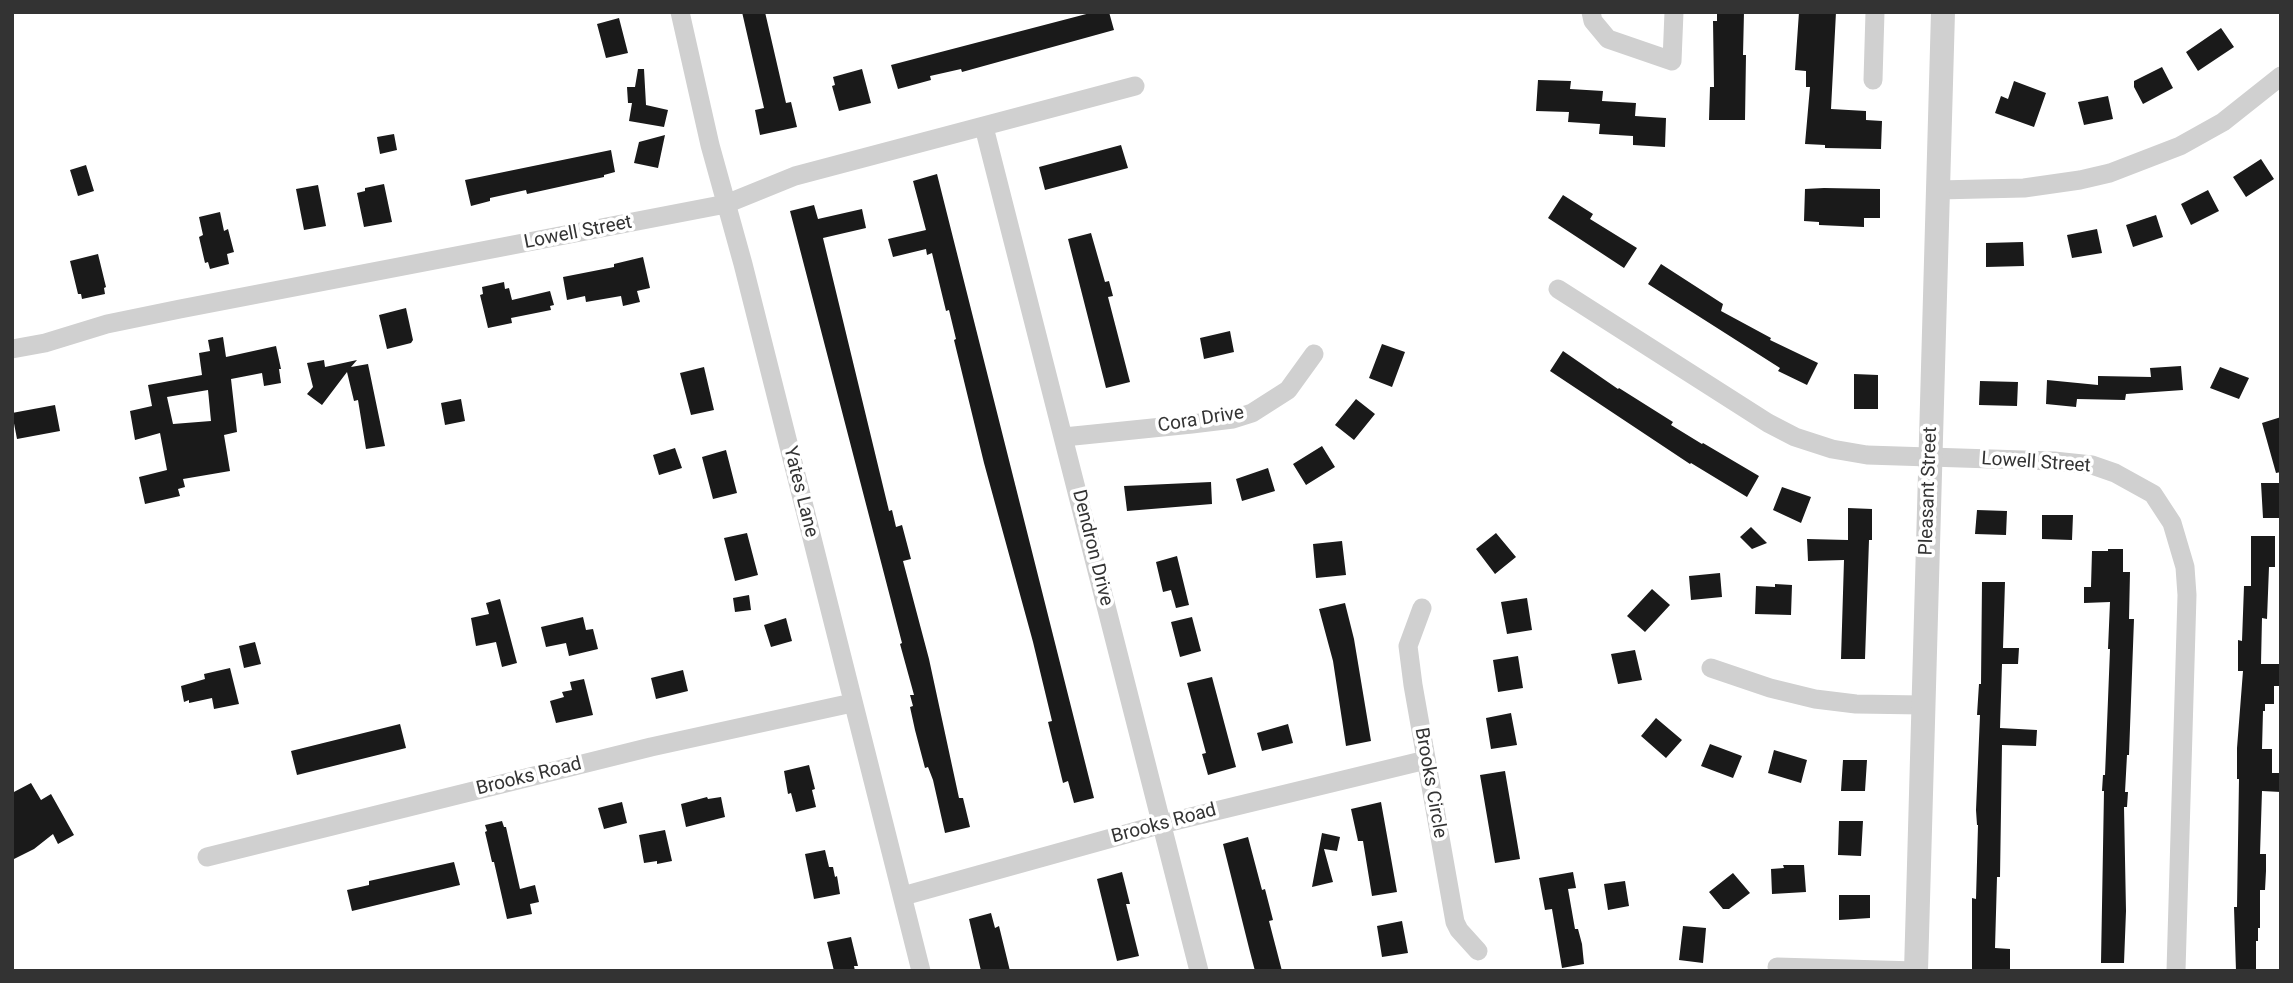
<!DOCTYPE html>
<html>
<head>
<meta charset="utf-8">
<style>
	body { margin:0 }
	#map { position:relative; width:2293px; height:983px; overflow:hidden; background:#fff; font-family:Roboto,sans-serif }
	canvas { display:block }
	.frame { position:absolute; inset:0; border:14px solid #333; pointer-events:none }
</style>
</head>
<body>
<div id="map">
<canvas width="2293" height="983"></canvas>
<div class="frame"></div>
</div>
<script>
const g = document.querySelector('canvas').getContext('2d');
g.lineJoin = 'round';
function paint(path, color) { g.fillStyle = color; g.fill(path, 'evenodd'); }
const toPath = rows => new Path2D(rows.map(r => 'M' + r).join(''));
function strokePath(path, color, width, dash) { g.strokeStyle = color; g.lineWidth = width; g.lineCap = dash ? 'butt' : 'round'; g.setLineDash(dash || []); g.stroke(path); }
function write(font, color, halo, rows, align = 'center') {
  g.font = font + ' Roboto,sans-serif'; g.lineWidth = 7; g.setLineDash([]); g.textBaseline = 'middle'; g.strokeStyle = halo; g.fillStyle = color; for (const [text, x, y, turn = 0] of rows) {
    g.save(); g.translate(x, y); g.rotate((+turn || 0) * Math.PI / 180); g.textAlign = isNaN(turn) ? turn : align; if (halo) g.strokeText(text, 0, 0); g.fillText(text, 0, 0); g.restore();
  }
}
paint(toPath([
	[742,12,765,12,786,103,791,102,797,127,760,135,755,110,764,108],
	[1094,12,1109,12,1114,30,962,72,961,69,930,76,931,80,898,89,891,65],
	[1717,12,1744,12,1743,55,1746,55,1745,120,1709,120,1710,87,1714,87,1713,21,1717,21],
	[1799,12,1836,12,1831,109,1866,111,1866,120,1882,121,1881,149,1825,148,1825,145,1805,144,1810,87,1806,87,1806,71,1795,70],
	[619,18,628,53,606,58,597,24],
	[2221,28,2234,47,2198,71,2186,52],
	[2162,67,2173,88,2143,104,2134,87,2134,81],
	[638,69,644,69,646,105,668,110,664,127,629,121,632,103,628,103,627,87,635,87],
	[862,69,871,103,839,111,832,86,835,85,833,77],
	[1538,80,1571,81,1570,89,1603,91,1602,101,1636,103,1635,116,1666,118,1665,147,1633,145,1633,136,1599,134,1600,124,1568,122,1569,112,1536,111],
	[2014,81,2046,93,2034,127,1995,113,2001,96,2008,99],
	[2108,96,2113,119,2084,125,2078,102],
	[394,134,397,150,380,154,377,137],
	[665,135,658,168,634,163,639,142],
	[1121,145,1128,168,1045,190,1039,167],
	[611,150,615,172,604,175,604,177,527,194,526,190,490,198,490,201,471,206,465,180],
	[2261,159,2274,179,2246,197,2233,177],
	[86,165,94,191,78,196,70,170],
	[937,174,1094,798,1074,803,1068,781,1063,783,1048,722,1052,721,1033,642,984,463,954,340,956,339,949,310,946,311,932,253,927,255,926,249,893,257,888,239,926,230,913,181],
	[384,184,392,222,364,227,357,193,365,191,365,188],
	[318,185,326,226,304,230,296,189],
	[1824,188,1880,189,1880,218,1864,218,1864,227,1819,225,1819,222,1804,221,1805,189],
	[2208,190,2219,211,2191,225,2181,204],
	[1563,195,1593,214,1590,219,1637,248,1624,268,1548,218],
	[814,205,818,219,862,209,866,228,823,238,889,511,892,510,896,527,902,525,911,559,903,561,929,659,959,798,963,798,970,827,945,833,933,780,928,767,925,768,915,730,910,707,913,706,910,695,914,695,900,644,902,643,790,211],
	[220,212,224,231,228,229,234,252,227,254,229,264,210,269,208,262,205,263,199,237,203,235,199,217],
	[2156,215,2163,237,2133,247,2126,225],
	[2097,229,2102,253,2072,258,2067,235],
	[1091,233,1105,282,1109,281,1113,296,1108,297,1130,382,1106,388,1068,239],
	[2023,242,2024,266,1986,267,1986,243],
	[98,254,106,287,104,288,105,294,82,299,81,294,78,294,70,261],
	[643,257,650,288,637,291,640,302,623,306,621,296,586,302,585,296,567,300,563,277,614,267,614,264],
	[1661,264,1723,304,1721,311,1771,338,1770,340,1818,363,1807,385,1778,371,1780,368,1648,284],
	[504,282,505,289,509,288,512,300,550,291,554,305,550,306,551,310,511,318,512,323,488,328,480,295,483,294,482,287],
	[406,308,413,340,411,343,387,349,379,315],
	[1230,331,1234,352,1204,359,1200,338],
	[223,337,226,357,276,346,281,369,279,369,281,383,264,386,262,373,231,379,237,432,224,435,230,471,183,479,185,487,178,489,180,496,145,504,139,477,167,470,160,433,135,440,130,411,152,406,148,385,202,375,199,353,210,351,208,340],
	[208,390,211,421,173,424,167,397],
	[1382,344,1405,352,1392,387,1369,378],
	[1563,351,1618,389,1619,388,1673,422,1671,425,1702,444,1703,443,1759,476,1747,497,1691,463,1690,464,1550,371],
	[324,360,325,367,357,360,351,367,368,364,385,446,366,449,358,400,354,401,347,372,322,405,307,394,313,387,307,363],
	[2181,366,2183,390,2126,394,2125,400,2077,399,2076,407,2046,404,2047,380,2098,385,2098,376,2151,377,2150,368],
	[704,367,714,410,691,415,680,373],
	[2220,367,2249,378,2239,399,2210,388],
	[1854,374,1878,375,1878,409,1854,409],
	[1980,381,2018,382,2017,406,1979,405],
	[461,399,465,421,445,425,441,403],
	[1356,399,1375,414,1354,440,1335,425],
	[55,405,60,431,17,439,12,413],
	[2281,417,2281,472,2276,473,2262,423],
	[1322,446,1335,467,1306,485,1293,464],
	[675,448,682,468,659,475,653,455],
	[726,450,737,493,713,499,702,457],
	[1268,468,1275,491,1242,501,1236,479],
	[1211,482,1212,504,1127,511,1124,486],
	[2261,483,2281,483,2281,518,2263,518],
	[1782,487,1811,497,1801,523,1773,510],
	[1848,508,1872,509,1872,540,1869,540,1865,659,1841,659,1844,560,1808,561,1807,539,1848,540],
	[1977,510,2007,511,2006,535,1975,534],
	[2042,515,2073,515,2072,540,2042,539],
	[1751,527,1767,543,1752,549,1740,537],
	[747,533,758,575,735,581,724,538],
	[1496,533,1516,557,1495,574,1476,549],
	[2251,536,2275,536,2275,567,2269,567,2267,619,2262,618,2261,664,2281,664,2281,686,2274,686,2274,704,2265,704,2265,711,2263,711,2262,749,2272,749,2272,773,2281,773,2281,792,2262,791,2260,854,2266,854,2266,871,2265,890,2260,890,2260,928,2258,928,2258,941,2256,941,2256,971,2236,971,2234,907,2237,907,2239,779,2237,779,2237,748,2243,671,2238,671,2238,640,2242,641,2244,586,2251,586],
	[1342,541,1346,575,1316,578,1313,544],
	[2108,549,2123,549,2123,572,2130,572,2129,619,2134,619,2129,755,2127,755,2125,792,2128,792,2127,807,2124,807,2126,911,2124,963,2101,963,2104,791,2102,791,2103,775,2105,775,2110,649,2108,649,2110,602,2084,603,2084,587,2091,587,2092,551,2108,551],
	[1177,556,1189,605,1176,608,1171,590,1163,592,1156,562],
	[1720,573,1722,597,1691,600,1689,576],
	[1982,582,2005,582,2003,648,2019,648,2018,664,2002,664,2000,728,2037,730,2036,746,2002,745,2000,877,1997,877,1995,948,2010,949,2010,969,2000,969,2000,971,1972,971,1972,898,1976,899,1978,825,1977,825,1976,810,1980,715,1977,715,1979,684,1981,684],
	[1775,584,1792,585,1791,615,1755,614,1756,586,1775,587],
	[1652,589,1670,605,1645,632,1627,616],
	[749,595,751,610,735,612,733,598],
	[1527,598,1532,630,1507,634,1501,602],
	[500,599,517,663,502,667,496,642,476,646,471,618,489,614,486,603],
	[1345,603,1354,639,1371,741,1346,746,1333,661,1319,609],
	[583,617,586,630,593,629,598,649,569,656,566,643,546,647,541,627],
	[1192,617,1201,651,1180,657,1171,622],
	[786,618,792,641,771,647,764,625],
	[255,642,261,664,244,668,239,646],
	[1635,650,1642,680,1618,684,1611,654],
	[1518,656,1523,688,1498,692,1493,660],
	[230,668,239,704,214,709,212,698,189,703,189,700,184,702,181,686,205,679,204,674],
	[683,670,688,691,656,699,651,678],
	[1212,677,1236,767,1208,775,1202,754,1206,753,1187,683],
	[584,679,593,715,556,723,550,701,564,697,562,692,572,690,570,682],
	[1511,713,1517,745,1491,749,1486,718],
	[1656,718,1682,740,1666,758,1641,736],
	[400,724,406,748,297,775,291,751],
	[1288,724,1293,743,1262,751,1257,733],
	[1710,744,1742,756,1733,778,1701,766],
	[1774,750,1807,760,1801,783,1768,773],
	[1843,760,1867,760,1865,791,1841,791],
	[809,765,815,789,812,790,816,807,796,812,791,793,788,794,784,771],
	[1505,771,1520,859,1495,863,1480,775],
	[31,783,41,800,51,794,74,835,58,844,53,834,34,849,12,860,12,793],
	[707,797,708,799,721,797,725,817,686,827,681,804],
	[622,802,627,823,604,829,598,808],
	[1381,802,1397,892,1372,896,1363,841,1358,841,1351,809],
	[502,821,504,827,506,827,520,889,535,885,539,902,530,904,532,914,507,919,494,862,492,862,485,832,487,831,485,825],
	[1839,821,1863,821,1861,856,1838,855],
	[665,830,672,861,657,864,657,861,644,863,639,835],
	[1322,833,1340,837,1337,851,1324,849,1333,882,1312,887],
	[1248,837,1262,890,1265,889,1273,920,1269,921,1282,971,1255,971,1250,952,1223,844],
	[825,850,829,867,833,867,835,877,837,876,840,894,814,899,805,854],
	[454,862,460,885,352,911,347,890,369,885,369,881],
	[1783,865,1804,865,1806,892,1772,894,1771,869,1784,868],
	[1122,872,1130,904,1126,904,1139,956,1117,961,1097,879],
	[1573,872,1576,888,1568,889,1575,929,1578,929,1582,944,1584,964,1562,968,1552,909,1545,910,1539,878],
	[1733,873,1750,893,1729,909,1723,909,1709,892],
	[1625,881,1629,906,1608,910,1604,884],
	[1839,895,1870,895,1870,918,1839,920],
	[991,913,995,928,999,926,1010,971,981,971,969,919],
	[1402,921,1408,953,1382,957,1377,926],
	[1683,926,1706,928,1703,963,1679,960],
	[851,937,858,966,854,966,855,971,834,971,827,942]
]), '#1a1a1a');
strokePath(toPath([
	[680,12,710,145,743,264,921,971],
	[1591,12,1593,21,1608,39,1672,61,1674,12],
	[1873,80,1875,12],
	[984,127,1199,971],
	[1938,190,2024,188,2080,180,2110,173,2180,146,2223,122,2281,76],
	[1558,289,1768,423,1795,437,1832,449,1867,455,2054,461,2092,465,2115,473,2153,494,2172,523,2185,567,2187,595,2176,971],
	[12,349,45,343,107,324,180,309,726,204,795,176,1135,86],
	[1064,437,1192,424,1233,419,1252,413,1288,390,1314,354],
	[1422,608,1408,646,1413,685,1455,922,1459,930,1478,951],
	[1711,668,1770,688,1815,699,1856,704,1923,705],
	[207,857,651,747,852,703],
	[903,896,1162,824,1426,760],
	[1777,967,1916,971]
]), '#d0d0d0', 19);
strokePath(toPath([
	[1916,971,1943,12]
]), '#d0d0d0', 24);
write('19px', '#333', '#fff', [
	["Lowell Street",578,233,-11],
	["Cora Drive",1201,420,-9],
	["Lowell Street",2036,463,4],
	["Pleasant Street",1929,491,-88],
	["Yates Lane",800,492,76],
	["Dendron Drive",1092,548,76],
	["Brooks Road",529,777,-14],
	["Brooks Circle",1430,783,80],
	["Brooks Road",1164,824,-15]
]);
</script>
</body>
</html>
